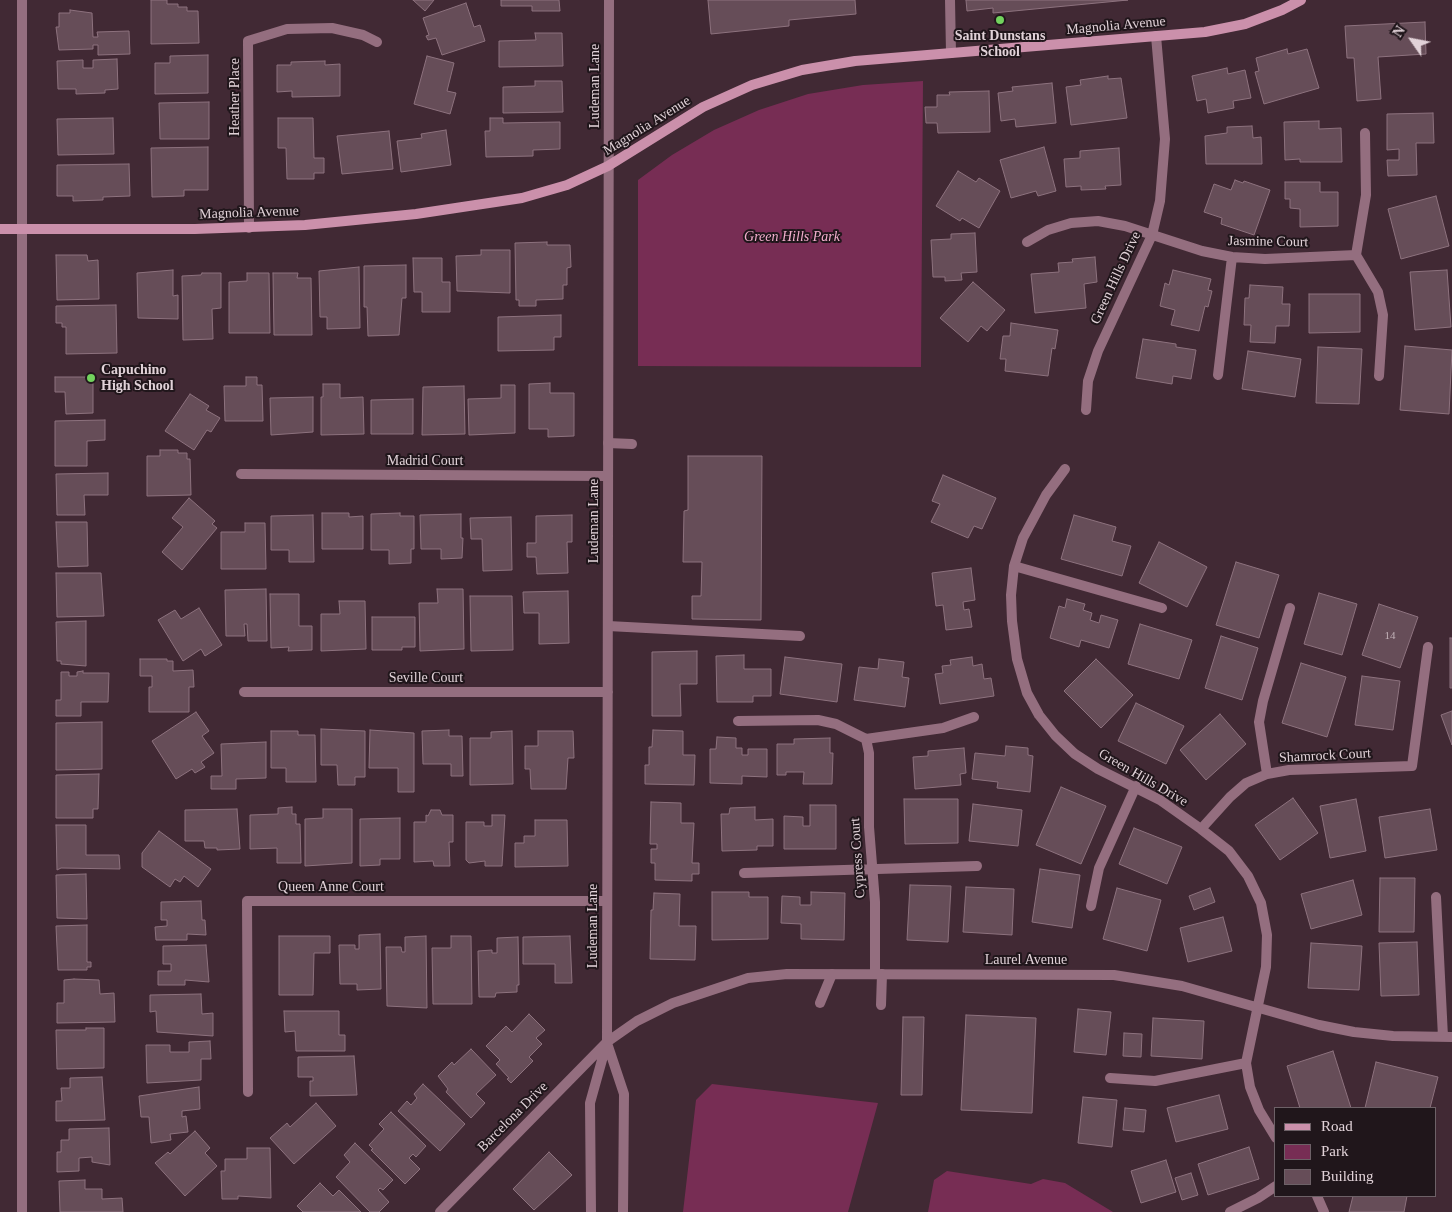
<!DOCTYPE html>
<html>
<head>
<meta charset="utf-8">
<style>
	body { margin:0 }
	#map { position:relative; width:1452px; height:1212px; overflow:hidden; background:#412934; font-family:Georgia,serif }
	canvas { display:block }
	.legend { position:absolute; left:1274px; top:1107px; width:162px; height:90px; box-sizing:border-box; background:#20161b; border:1px solid #6d6167; margin:0; padding:6px 9px; list-style:none; font-size:15px; color:#e1d2d8 }
	.legend li { display:flex; align-items:center; gap:10px; height:25px }
	.legend b { width:25px; border:1px solid #6d6167 }
	.north { position:absolute; left:1387px; top:15px; width:50px; height:50px; -webkit-text-stroke:4px #20161b; paint-order:stroke; rotate:303deg; font-size:14px; font-weight:700; line-height:20px; text-align:center; color:#e1d2d8 }
	.north::after { content:''; display:block; margin:auto; width:18px; height:22px; background:#e1d2d8; clip-path:polygon(50% 0,100% 100%,50% 72%,0 100%) }
</style>
</head>
<body>
<div id="map">
<canvas width="1452" height="1212"></canvas>
<ul class="legend">
<li><b style="height:6px;background:#cb90ab"></b>Road</li>
<li><b style="height:14px;background:#772d54"></b>Park</li>
<li><b style="height:14px;background:#664d58"></b>Building</li>
</ul>
<div class="north">N</div>
</div>
<script>
const g = document.querySelector('canvas').getContext('2d');
g.lineJoin = 'round';
function paint(path, color) { g.fillStyle = color; g.fill(path, 'evenodd'); }
const toPath = rows => new Path2D(rows.map(r => 'M' + r).join(''));
function strokePath(path, color, width, dash) { g.strokeStyle = color; g.lineWidth = width; g.lineCap = dash ? 'butt' : 'round'; g.setLineDash(dash || []); g.stroke(path); }
function write(font, color, halo, rows, align = 'center') {
  g.font = font + ' Georgia,serif'; g.lineWidth = 4; g.setLineDash([]); g.textBaseline = 'middle'; g.strokeStyle = halo; g.fillStyle = color; for (const [text, x, y, turn = 0] of rows) {
    g.save(); g.translate(x, y); g.rotate((+turn || 0) * Math.PI / 180); g.textAlign = isNaN(turn) ? turn : align; if (halo) g.strokeText(text, 0, 0); g.fillText(text, 0, 0); g.restore();
  }
}
paint(toPath([
	[923,81,921,367,638,366,638,180,672,155,714,130,759,110,808,94,863,85],
	[712,1084,878,1103,848,1212,683,1212,696,1100],
	[947,1171,1031,1184,1043,1179,1065,1183,1113,1212,928,1212,934,1180]
]), '#772d54');
const building = toPath([
	[151,0,167,0,167,4,178,4,178,7,187,7,187,11,198,11,199,43,151,44,151,0],
	[413,0,434,0,425,11,413,0],
	[501,0,559,0,560,11,532,11,532,6,501,6,501,0],
	[708,0,855,0,856,14,789,20,789,26,711,34,708,0],
	[966,0,1128,0,993,13,993,8,967,11,966,0],
	[466,3,474,27,480,25,485,41,442,55,436,38,428,40,426,36,429,35,423,18,466,3],
	[70,10,92,13,93,37,98,37,97,32,129,31,130,54,98,55,98,45,93,45,93,49,59,50,56,27,59,27,59,13,70,13,70,10],
	[1425,22,1426,54,1378,57,1381,99,1357,101,1354,58,1347,58,1345,26,1425,22],
	[535,33,562,33,563,66,499,67,499,41,536,40,535,33],
	[1287,49,1288,54,1307,49,1319,88,1264,104,1255,72,1259,71,1256,58,1287,49],
	[208,55,208,93,155,94,155,63,170,63,170,56,208,55],
	[427,56,454,63,447,91,456,93,450,114,414,104,427,56],
	[117,59,118,89,105,90,105,93,76,94,76,89,58,89,57,61,83,60,83,68,93,68,93,60,117,59],
	[325,61,325,65,340,64,340,96,292,97,292,91,277,92,277,65,291,65,291,62,325,61],
	[1227,68,1228,74,1245,70,1251,98,1233,101,1234,108,1208,113,1206,99,1197,101,1192,76,1227,68],
	[1108,76,1108,79,1121,78,1127,118,1071,125,1066,87,1081,85,1080,80,1108,76],
	[535,81,562,81,563,112,503,113,503,87,535,86,535,81],
	[1052,83,1056,123,1016,127,1015,119,1001,121,998,93,1013,91,1012,87,1052,83],
	[989,91,990,132,938,133,937,123,926,123,925,107,937,107,937,95,950,95,949,92,989,91],
	[209,102,209,139,160,139,159,103,209,102],
	[1433,113,1434,143,1416,143,1417,175,1388,176,1387,160,1399,160,1399,149,1387,150,1387,114,1433,113],
	[113,118,114,154,58,155,57,119,113,118],
	[278,118,313,118,314,158,324,158,324,173,314,173,314,179,287,179,286,148,278,148,278,118],
	[490,118,503,118,503,123,560,122,560,149,533,150,533,156,486,157,485,131,490,131,490,118],
	[1319,121,1319,129,1341,128,1342,162,1300,162,1300,159,1285,160,1284,122,1319,121],
	[1252,126,1253,138,1261,137,1262,164,1206,164,1205,136,1227,133,1227,127,1252,126],
	[446,130,451,165,401,172,397,141,422,138,421,134,446,130],
	[389,131,393,169,342,174,337,136,389,131],
	[208,147,208,190,184,190,184,196,152,197,151,148,208,147],
	[1044,147,1056,191,1038,196,1036,191,1011,198,1000,160,1044,147],
	[1119,148,1121,185,1105,186,1106,189,1081,190,1081,186,1066,187,1064,159,1080,158,1080,151,1119,148],
	[129,164,130,196,103,197,103,200,73,201,73,196,57,196,57,165,129,164],
	[958,171,976,182,979,178,1000,191,979,228,962,218,960,221,936,206,958,171],
	[1235,180,1243,183,1244,181,1270,190,1254,235,1221,224,1222,218,1204,212,1214,184,1231,190,1235,180],
	[1285,182,1320,182,1320,192,1338,192,1338,226,1300,227,1300,209,1290,208,1290,199,1285,199,1285,182],
	[1436,196,1449,246,1401,259,1388,209,1436,196],
	[975,233,977,272,961,273,962,280,945,281,945,277,933,277,931,240,951,239,951,234,975,233],
	[547,242,547,245,570,245,571,267,567,268,567,285,563,285,563,299,536,300,536,306,519,306,519,300,516,300,515,243,547,242],
	[481,250,510,250,510,293,457,291,456,256,481,255,481,250],
	[56,255,87,255,88,261,98,260,99,299,57,300,56,255],
	[1095,257,1097,282,1084,284,1086,308,1035,313,1031,274,1059,272,1058,263,1073,262,1072,259,1095,257],
	[413,258,442,258,442,282,450,282,450,312,422,312,422,292,414,292,413,258],
	[406,265,406,298,402,298,399,335,368,336,367,307,364,307,364,266,406,265],
	[359,267,360,328,327,329,327,317,320,317,319,271,359,267],
	[173,270,173,296,178,295,178,319,138,318,137,273,173,270],
	[1173,270,1211,279,1208,290,1212,291,1208,307,1205,306,1199,331,1171,325,1175,310,1160,306,1165,283,1169,285,1173,270],
	[1447,270,1451,327,1415,330,1410,272,1447,270],
	[202,273,221,273,221,308,212,309,213,339,183,340,182,276,201,275,202,273],
	[247,273,269,273,270,333,229,333,229,282,247,281,247,273],
	[273,273,298,273,297,278,311,278,312,335,274,335,273,273],
	[973,282,1005,310,987,331,981,326,968,342,940,318,973,282],
	[1250,285,1283,287,1282,304,1290,304,1289,326,1276,326,1275,343,1250,342,1251,325,1244,325,1245,298,1249,298,1250,285],
	[1309,294,1360,294,1360,332,1309,333,1309,294],
	[116,305,117,353,66,354,66,327,62,327,62,323,56,323,56,306,116,305],
	[561,315,561,337,554,337,554,350,498,351,498,317,561,315],
	[1011,323,1058,330,1055,349,1052,348,1048,376,1005,371,1006,359,1000,359,1003,336,1010,336,1011,323],
	[1143,339,1176,344,1176,347,1196,350,1191,379,1173,376,1172,384,1136,378,1143,339],
	[1405,346,1452,350,1449,414,1400,410,1405,346],
	[1318,347,1362,349,1359,404,1316,403,1318,347],
	[1248,351,1301,359,1295,397,1242,389,1248,351],
	[55,377,93,377,93,413,66,414,65,392,55,392,55,377],
	[246,377,257,377,257,385,262,385,263,421,225,421,224,386,246,386,246,377],
	[550,383,550,393,574,393,574,436,548,437,548,429,529,429,529,384,550,383],
	[323,384,340,384,340,398,363,397,364,434,321,435,321,397,323,397,323,384],
	[501,385,515,385,515,433,469,435,468,399,501,398,501,385],
	[464,386,465,434,422,435,423,387,464,386],
	[190,394,209,406,206,410,220,418,211,432,207,430,194,450,165,431,190,394],
	[313,397,313,432,271,435,270,398,313,397],
	[413,399,413,434,371,434,371,400,413,399],
	[105,420,105,440,87,441,87,466,55,466,55,421,105,420],
	[160,450,178,450,178,453,187,453,187,459,190,459,191,495,147,496,147,456,160,456,160,450],
	[688,456,762,456,761,620,692,619,692,596,701,596,702,562,683,562,684,511,688,510,688,456],
	[108,473,108,495,84,495,85,515,57,515,56,474,108,473],
	[943,475,996,498,982,529,974,526,968,538,931,522,940,504,932,501,943,475],
	[189,498,215,521,212,524,217,528,182,570,162,552,183,527,172,518,189,498],
	[322,513,349,513,349,517,363,516,363,549,322,549,322,513],
	[400,513,400,516,414,516,414,549,411,549,411,563,389,564,389,550,371,550,371,514,400,513],
	[461,514,461,538,463,538,462,558,441,559,441,549,421,549,420,515,461,514],
	[313,515,314,562,289,562,289,550,271,550,271,516,313,515],
	[572,515,572,542,567,542,568,573,537,574,536,557,527,557,527,543,536,543,536,516,572,515],
	[1074,515,1116,527,1112,541,1131,546,1122,576,1061,559,1074,515],
	[511,517,512,570,483,571,482,539,471,539,470,518,511,517],
	[56,522,87,522,88,566,58,567,56,522],
	[245,523,265,523,266,569,221,569,221,532,245,532,245,523],
	[1159,542,1207,567,1187,607,1139,583,1159,542],
	[1236,562,1279,575,1259,638,1216,625,1236,562],
	[971,568,975,600,963,602,964,610,969,609,972,627,946,630,943,605,936,606,932,573,971,568],
	[56,573,101,573,104,616,57,617,56,573],
	[266,589,267,641,248,641,247,624,244,624,245,636,226,636,225,590,266,589],
	[437,589,463,589,464,649,420,651,419,603,438,603,437,589],
	[568,591,569,643,539,644,539,613,524,613,523,592,568,591],
	[1319,593,1357,604,1342,655,1304,644,1319,593],
	[270,594,299,594,299,626,312,626,312,650,288,651,289,647,271,648,270,594],
	[470,596,512,596,513,650,471,651,470,596],
	[1067,599,1085,604,1083,610,1092,613,1090,620,1099,623,1101,615,1118,620,1109,648,1081,640,1079,647,1050,638,1059,606,1065,608,1067,599],
	[339,601,365,601,366,649,321,651,321,614,340,614,339,601],
	[1379,604,1418,617,1400,668,1362,655,1379,604],
	[199,608,222,645,205,656,201,649,183,661,158,620,175,610,181,619,199,608],
	[372,617,415,617,415,647,402,647,402,650,372,650,372,617],
	[86,621,86,666,61,664,61,661,57,661,56,622,86,621],
	[1140,624,1192,640,1179,679,1128,664,1140,624],
	[1221,636,1258,648,1242,700,1205,688,1221,636],
	[1450,638,1452,638,1452,688,1450,688,1450,638],
	[697,651,697,684,680,684,681,716,652,716,652,652,697,651],
	[744,655,744,669,771,669,771,696,753,696,753,702,717,702,716,656,744,655],
	[785,657,842,664,837,702,780,694,785,657],
	[972,657,973,666,982,664,984,679,991,678,994,696,940,704,935,674,943,673,942,666,951,665,950,660,972,657],
	[140,659,167,659,167,661,173,661,173,671,193,670,194,687,189,687,189,712,149,712,149,687,152,687,152,676,140,676,140,659],
	[879,659,904,662,902,677,909,678,905,707,854,700,859,667,878,669,879,659],
	[1096,659,1133,695,1101,728,1064,691,1096,659],
	[1301,663,1346,677,1327,737,1282,723,1301,663],
	[83,671,83,673,109,673,108,702,81,702,81,716,56,716,56,700,61,700,61,672,69,672,69,676,77,676,77,672,83,671],
	[1362,676,1400,681,1393,730,1355,725,1362,676],
	[1136,703,1184,726,1166,764,1118,741,1136,703],
	[1452,711,1452,745,1441,715,1452,711],
	[196,712,209,731,202,736,214,753,201,762,205,767,195,773,192,769,176,779,152,741,196,712],
	[1220,714,1246,744,1206,780,1180,750,1220,714],
	[102,722,102,769,56,770,56,723,102,722],
	[321,729,365,731,365,777,355,777,355,785,338,785,337,765,321,765,321,729],
	[370,730,414,733,414,792,398,792,398,768,369,768,370,730],
	[449,730,449,736,462,736,463,776,451,776,451,764,423,764,422,731,449,730],
	[653,730,683,731,683,755,695,755,694,785,645,784,645,765,649,765,649,747,652,747,653,730],
	[271,731,298,731,298,735,315,735,316,782,286,782,286,768,271,768,271,731],
	[512,731,513,784,470,785,470,738,491,738,491,732,512,731],
	[538,731,573,731,574,758,568,758,566,789,531,789,530,769,525,769,525,746,538,746,538,731],
	[717,737,736,738,736,748,742,748,742,755,748,755,748,749,767,749,767,777,742,776,742,784,710,783,710,749,716,749,717,737],
	[830,738,830,753,833,753,832,784,803,784,804,772,786,772,786,775,777,775,777,744,794,744,794,739,830,738],
	[266,742,266,778,236,779,236,789,211,789,211,776,222,776,221,744,266,742],
	[1006,746,1028,748,1028,755,1033,756,1030,792,997,788,998,782,972,779,975,753,1005,756,1006,746],
	[964,748,966,773,960,774,961,785,915,789,913,757,928,756,928,751,964,748],
	[99,774,98,809,93,809,93,818,56,818,56,775,99,774],
	[1061,787,1106,806,1081,864,1036,845,1061,787],
	[1293,798,1318,833,1280,860,1255,825,1293,798],
	[904,799,958,799,958,843,905,844,904,799],
	[1356,799,1366,851,1330,858,1320,806,1356,799],
	[651,802,681,803,681,823,694,823,692,863,699,863,699,874,692,874,692,881,655,880,655,863,651,863,651,849,657,849,657,844,650,844,651,802],
	[973,804,1022,810,1018,846,969,841,973,804],
	[810,805,836,805,836,849,784,849,784,816,803,817,803,826,810,826,810,805],
	[292,807,292,814,296,814,296,824,300,824,301,863,277,863,277,848,250,849,250,815,278,814,278,808,292,807],
	[755,807,755,820,773,819,773,846,757,846,757,850,722,851,721,814,729,814,730,808,755,807],
	[237,809,240,849,217,850,217,848,205,848,204,841,185,841,185,810,237,809],
	[323,809,352,809,352,863,305,866,305,819,323,818,323,809],
	[1430,809,1437,850,1385,858,1379,817,1430,809],
	[431,810,440,810,442,815,453,815,453,842,449,842,450,866,434,866,433,861,414,862,414,822,426,822,426,815,428,816,431,810],
	[492,815,505,815,502,866,485,866,485,861,469,863,466,860,466,822,484,822,484,826,492,826,492,815],
	[400,818,400,859,380,859,380,865,360,866,360,819,400,818],
	[535,820,567,820,568,866,515,867,515,843,524,843,524,836,535,836,535,820],
	[56,825,86,825,86,855,119,855,120,869,61,868,57,870,56,825],
	[1134,828,1182,847,1167,884,1119,864,1134,828],
	[159,831,211,869,198,887,184,876,180,882,175,879,170,887,142,867,142,853,159,831],
	[1040,869,1080,875,1072,928,1032,922,1040,869],
	[86,874,87,919,57,918,56,875,86,874],
	[1380,878,1415,878,1414,932,1379,932,1380,878],
	[1353,880,1362,915,1311,929,1301,894,1353,880],
	[910,885,951,886,948,942,907,940,910,885],
	[966,887,1014,889,1012,935,963,932,966,887],
	[1117,888,1161,900,1147,951,1103,939,1117,888],
	[1210,888,1215,902,1194,910,1189,896,1210,888],
	[712,892,749,892,749,897,768,897,768,939,712,940,712,892],
	[811,892,845,893,844,940,801,939,801,924,781,923,782,896,800,897,800,905,811,905,811,892],
	[654,893,680,894,679,926,696,926,695,960,650,959,651,910,653,910,654,893],
	[201,901,202,920,205,920,206,935,187,934,187,940,156,940,155,927,167,926,167,920,161,920,161,902,201,901],
	[1223,917,1232,951,1188,962,1180,928,1223,917],
	[87,925,87,962,91,962,91,967,87,967,87,970,58,970,56,926,87,925],
	[380,934,381,989,357,990,357,984,340,984,339,945,355,945,355,949,359,949,359,935,380,934],
	[279,936,330,936,330,953,314,953,313,995,279,995,279,936],
	[426,936,427,1008,387,1006,386,947,401,947,402,952,405,952,405,937,426,936],
	[451,936,471,936,472,1004,433,1004,432,948,451,948,451,936],
	[570,936,572,983,555,983,555,964,523,964,523,937,570,936],
	[518,937,519,985,517,985,517,992,496,993,495,997,479,997,478,951,492,950,492,953,497,953,497,938,518,937],
	[1417,942,1419,995,1381,996,1379,943,1417,942],
	[1311,943,1362,946,1359,990,1308,988,1311,943],
	[206,945,209,982,185,980,185,985,158,985,158,971,171,971,171,964,163,964,163,946,206,945],
	[74,979,99,980,100,994,114,993,115,1022,57,1023,57,1003,64,1003,64,980,74,979],
	[201,994,202,1014,213,1013,213,1036,157,1032,156,1011,150,1012,150,995,201,994],
	[1078,1009,1111,1012,1106,1055,1074,1052,1078,1009],
	[284,1011,339,1011,339,1035,345,1035,345,1051,296,1051,295,1031,285,1032,284,1011],
	[529,1014,545,1030,536,1038,542,1044,529,1057,533,1061,511,1083,507,1079,509,1078,496,1064,500,1060,486,1046,506,1026,512,1032,529,1014],
	[966,1015,1036,1018,1032,1113,961,1110,966,1015],
	[903,1017,924,1017,922,1095,901,1095,903,1017],
	[1153,1018,1204,1021,1202,1059,1151,1056,1153,1018],
	[86,1028,104,1028,104,1068,57,1069,56,1030,86,1030,86,1028],
	[1124,1033,1142,1034,1141,1057,1123,1056,1124,1033],
	[210,1041,211,1059,201,1059,201,1080,147,1083,146,1045,170,1045,170,1052,189,1052,189,1042,210,1041],
	[471,1049,496,1075,476,1094,485,1103,471,1118,446,1092,448,1089,438,1076,452,1062,454,1065,471,1049],
	[1333,1051,1351,1108,1300,1108,1287,1066,1333,1051],
	[354,1056,357,1095,310,1096,310,1081,313,1081,313,1077,298,1077,298,1057,354,1056],
	[1376,1062,1438,1077,1430,1108,1365,1108,1376,1062],
	[102,1077,105,1120,56,1121,56,1101,62,1101,61,1088,70,1088,70,1078,102,1077],
	[423,1084,465,1124,440,1151,398,1111,407,1101,411,1105,417,1098,414,1094,423,1084],
	[199,1087,200,1109,182,1111,182,1117,186,1116,188,1132,170,1134,171,1140,151,1143,149,1117,141,1117,139,1096,199,1087],
	[1219,1095,1228,1129,1176,1142,1167,1108,1219,1095],
	[1083,1097,1117,1100,1112,1147,1078,1143,1083,1097],
	[316,1103,336,1126,294,1164,270,1138,287,1123,290,1127,316,1103],
	[1125,1108,1146,1110,1144,1132,1123,1130,1125,1108],
	[391,1112,426,1146,416,1157,413,1154,409,1158,420,1169,405,1184,371,1150,373,1149,369,1145,384,1129,379,1124,391,1112],
	[109,1128,110,1165,92,1162,92,1157,79,1158,79,1171,57,1172,57,1152,61,1152,61,1140,69,1140,69,1129,109,1128],
	[195,1131,210,1148,205,1153,217,1166,185,1196,155,1163,168,1152,170,1154,195,1131],
	[355,1143,393,1180,383,1190,380,1188,378,1190,389,1202,379,1212,370,1212,336,1177,350,1162,344,1155,355,1143],
	[1249,1147,1259,1179,1208,1195,1198,1164,1249,1147],
	[247,1148,270,1148,271,1198,238,1196,238,1199,222,1199,221,1171,225,1171,225,1159,247,1159,247,1148],
	[549,1152,572,1175,534,1210,513,1189,549,1152],
	[1166,1160,1176,1192,1141,1203,1131,1171,1166,1160],
	[1191,1173,1198,1195,1182,1200,1175,1178,1191,1173],
	[85,1180,85,1189,102,1189,102,1199,122,1198,123,1212,60,1212,59,1181,85,1180],
	[320,1183,333,1196,339,1190,361,1212,303,1212,297,1206,320,1183],
	[1353,1196,1407,1196,1404,1212,1349,1212,1353,1196]
]);
paint(building, '#664d58');
strokePath(building, '#8d727e', 1);
strokePath(toPath([
	[950,0,951,53],
	[608,443,632,444],
	[608,626,800,636],
	[820,1003,832,974],
	[881,1005,882,974]
]), '#946e7f', 10);
strokePath(toPath([
	[22,0,22,1212],
	[1365,133,1366,195,1356,255,1378,292,1383,315,1379,376],
	[249,228,248,41,287,29,332,28,363,35,377,42],
	[1027,242,1048,230,1071,223,1098,221,1125,226,1202,251,1232,257,1265,259,1356,255],
	[1218,375,1232,257],
	[1086,410,1088,381,1098,351,1152,235,1160,201,1165,139,1156,36],
	[1065,469,1046,495,1023,538,1014,566,1011,595,1012,621,1017,659,1027,693,1039,715,1055,735,1075,754,1098,769,1160,800,1201,829,1229,851,1248,876,1261,903,1267,935,1266,967,1246,1063,1250,1087,1259,1110,1276,1138],
	[241,474,608,476],
	[1014,566,1162,608],
	[244,692,608,692],
	[738,721,818,720,836,724,866,739,943,728,974,717],
	[866,739,869,753,869,827,875,902,875,974],
	[1267,774,1259,722,1263,701,1290,608],
	[1201,829,1230,797,1246,783,1267,774,1289,770,1412,766,1428,647],
	[744,873,977,866],
	[1436,897,1443,1037],
	[1091,906,1099,868,1136,786],
	[607,1043,624,1094,623,1212],
	[1110,1078,1155,1081,1246,1063],
	[248,1092,247,901,606,901],
	[1317,1196,1324,1212],
	[440,1212,607,1042,637,1021,673,1003,748,978,787,974,1114,975,1182,986,1319,1025,1354,1032,1393,1036,1452,1037],
	[591,1212,590,1103,607,1042,609,0],
	[1230,1212,1258,1198,1276,1186]
]), '#946e7f', 10);
strokePath(toPath([
	[0,229,195,229,305,225,416,214,522,198,567,185,608,166,703,107,752,85,802,70,855,61,1205,32,1245,24,1282,10,1301,0]
]), '#cb90ab', 10);
for (const [x, y, r, color] of [
	[1000,20,5,"#72d25d"],
	[91,378,5,"#72d25d"]
]) { const dot = new Path2D(); dot.arc(x, y, r, 0, 2 * Math.PI); g.fillStyle = color; g.fill(dot); strokePath(dot, '#20161b', 2); }
write('11px', '#c2b1b8', null, [
	["14",1390,636]
]);
write('14px', '#e1d2d8', '#20161b', [
	["Magnolia Avenue",1116,26,-5],
	["Ludeman Lane",595,86,-90],
	["Heather Place",235,97,-90],
	["Magnolia Avenue",647,126,-32],
	["Magnolia Avenue",249,213,-2],
	["Jasmine Court",1268,242,1],
	["Green Hills Drive",1116,278,-65],
	["Madrid Court",425,461],
	["Ludeman Lane",594,521,-90],
	["Seville Court",426,678],
	["Shamrock Court",1325,756,-3],
	["Green Hills Drive",1143,778,30],
	["Cypress Court",858,858,-94],
	["Queen Anne Court",331,887],
	["Ludeman Lane",593,926,-90],
	["Laurel Avenue",1026,960],
	["Barcelona Drive",513,1117,-45]
]);
write('bold 14px', '#e1d2d8', '#20161b', [
	["Saint Dunstans",1000,36],
	["School",1000,52],
	["Capuchino",101,370,"left"],
	["High School",101,386,"left"]
]);
write('italic 14px', '#f3afce', '#20161b', [
	["Green Hills Park",792,237]
]);
</script>
</body>
</html>
